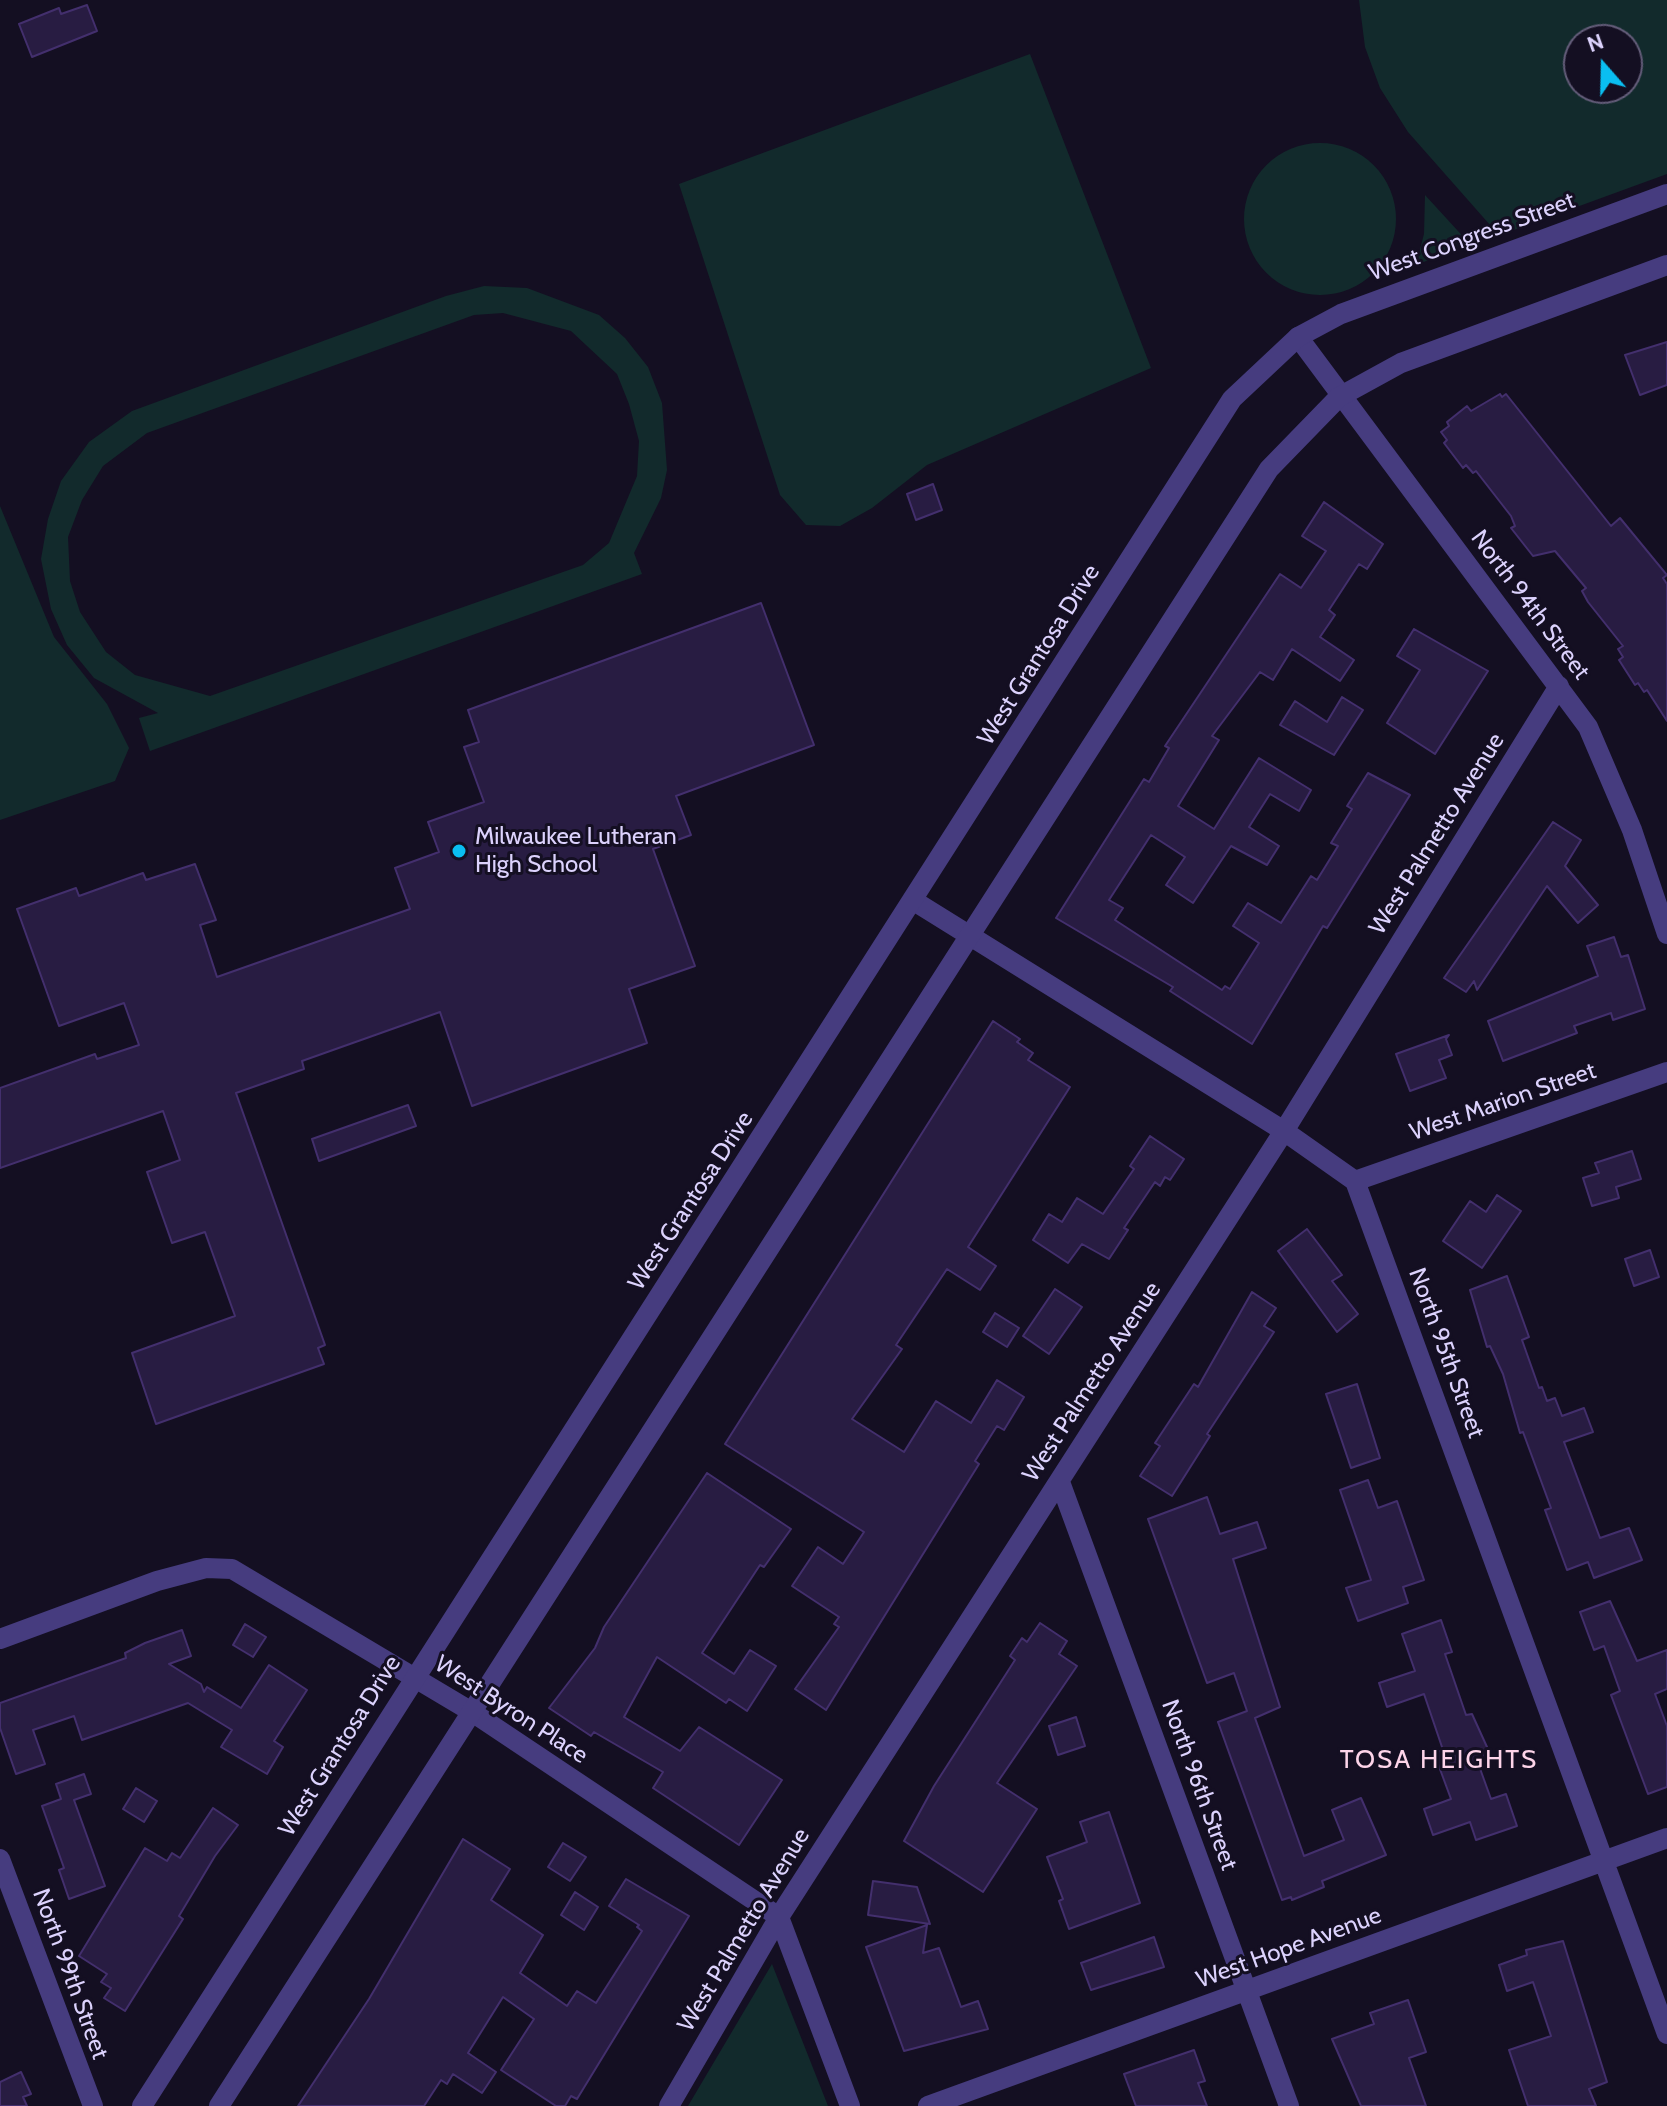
<!DOCTYPE html>
<html>
<head>
<meta charset="utf-8">
<style>
	body { margin:0 }
	#map { position:relative; width:1667px; height:2106px; overflow:hidden; background:#140f22; font-family:Cabin,sans-serif }
	canvas { display:block }
	.north { position:absolute; left:1563px; top:24px; width:80px; height:80px; box-sizing:border-box; background:#140f22; border:2px solid #645d7a; border-radius:50%; rotate:340deg; font-size:22px; font-weight:700; line-height:32px; text-align:center; color:#dcd2fd }
	.north::after { content:''; display:block; margin:auto; width:28px; height:36px; background:#0abef1; clip-path:polygon(50% 0,100% 100%,50% 72%,0 100%) }
</style>
</head>
<body>
<div id="map">
<canvas width="1667" height="2106"></canvas>
<div class="north">N</div>
</div>
<script>
const g = document.querySelector('canvas').getContext('2d');
g.lineJoin = 'round';
function paint(path, color) { g.fillStyle = color; g.fill(path, 'evenodd'); }
const toPath = rows => new Path2D(rows.map(r => 'M' + r).join(''));
function strokePath(path, color, width, dash) { g.strokeStyle = color; g.lineWidth = width; g.lineCap = dash ? 'butt' : 'round'; g.setLineDash(dash || []); g.stroke(path); }
function write(font, color, halo, rows, align = 'center') {
  g.font = font + ' Cabin,sans-serif'; g.lineWidth = 6; g.setLineDash([]); g.textBaseline = 'middle'; g.strokeStyle = halo; g.fillStyle = color; for (const [text, x, y, turn = 0] of rows) {
    g.save(); g.translate(x, y); g.rotate((+turn || 0) * Math.PI / 180); g.textAlign = isNaN(turn) ? turn : align; if (halo) g.strokeText(text, 0, 0); g.fillText(text, 0, 0); g.restore();
  }
}
paint(toPath([
	[1359,0,1667,0,1667,174,1511,231,1490,225,1408,132,1380,88,1365,47],
	[1579,40,1627,40,1627,88,1579,88],
	[1030,54,1151,368,927,465,872,508,840,526,806,525,780,495,679,184],
	'1244 219a76 76 0 1 1 152 0a76 76 0 1 1-152 0Z',
	[1425,195,1469,243,1419,264,1417,261,1424,234],
	[484,286,527,288,599,315,625,338,648,367,662,403,667,470,661,498,634,553,642,574,150,751,139,718,158,713,94,678,67,645,51,609,41,559,48,519,61,481,89,442,132,411,446,296],
	[503,313,571,331,617,374,629,404,639,441,637,476,609,543,583,565,210,696,135,675,106,652,80,612,70,581,68,537,82,500,103,466,147,433,474,315],
	[0,506,54,637,107,704,129,748,115,781,0,820],
	[772,1964,828,2106,688,2106]
]), '#122a2c');
const building = toPath([
	[87,5,97,31,32,57,19,24,59,8,61,14,87,5],
	[1667,342,1667,385,1640,395,1625,355,1667,342],
	[1500,394,1502,397,1506,394,1611,526,1620,518,1667,575,1663,578,1667,584,1667,721,1647,690,1644,692,1638,683,1635,685,1619,660,1623,657,1618,649,1623,646,1588,602,1582,591,1586,588,1555,551,1533,556,1511,528,1515,526,1511,516,1476,471,1473,473,1466,465,1463,468,1444,443,1447,440,1441,432,1449,426,1447,422,1467,406,1471,411,1500,394],
	[933,484,942,510,916,520,907,494,933,484],
	[1324,502,1383,544,1367,569,1359,564,1329,610,1335,615,1320,637,1354,660,1340,681,1292,649,1273,680,1260,672,1212,736,1219,740,1178,806,1214,829,1259,758,1311,790,1299,811,1270,794,1249,827,1279,846,1267,865,1231,846,1193,903,1166,885,1185,857,1151,835,1109,900,1123,908,1115,920,1222,990,1225,986,1230,989,1259,943,1233,926,1248,903,1281,923,1311,876,1317,880,1338,846,1331,843,1352,809,1347,806,1368,773,1410,795,1327,928,1323,926,1252,1044,1170,991,1173,987,1056,918,1144,779,1149,782,1169,748,1165,746,1280,574,1301,588,1326,551,1302,536,1324,502],
	[761,603,814,745,676,796,691,835,653,849,695,966,629,989,647,1043,472,1106,440,1012,302,1061,304,1069,236,1093,325,1345,318,1348,324,1364,156,1424,132,1353,235,1316,205,1232,172,1243,147,1172,180,1160,163,1111,0,1168,0,1088,95,1054,97,1059,139,1045,124,1003,59,1026,17,909,76,888,79,896,143,873,146,880,195,864,216,920,200,925,217,977,410,909,395,868,439,852,428,822,484,802,464,747,479,742,468,710,761,603],
	[1414,629,1488,671,1435,754,1387,723,1420,670,1397,656,1414,629],
	[1342,697,1363,710,1334,755,1280,725,1295,701,1327,722,1342,697],
	[1553,822,1581,840,1565,866,1598,905,1578,923,1547,886,1477,990,1474,981,1466,992,1444,978,1553,822],
	[1614,937,1621,957,1628,955,1645,1009,1613,1020,1611,1013,1574,1026,1577,1033,1503,1061,1488,1021,1598,976,1587,946,1614,937],
	[993,1021,1020,1039,1017,1042,1033,1053,1028,1060,1070,1087,968,1247,996,1266,980,1290,947,1269,896,1345,902,1349,852,1419,904,1452,936,1401,971,1423,997,1380,1024,1397,1004,1430,997,1426,975,1461,979,1464,826,1710,795,1689,839,1627,834,1624,839,1617,792,1586,818,1547,843,1564,864,1532,725,1444,993,1021],
	[1449,1035,1446,1039,1452,1055,1439,1060,1446,1078,1410,1091,1396,1054,1449,1035],
	[408,1105,416,1126,319,1161,312,1139,408,1105],
	[1150,1136,1184,1159,1170,1180,1165,1177,1160,1186,1155,1182,1124,1228,1128,1230,1109,1259,1082,1244,1068,1263,1033,1240,1049,1214,1062,1222,1077,1198,1103,1214,1134,1169,1130,1166,1150,1136],
	[1632,1151,1641,1179,1616,1187,1619,1198,1592,1206,1583,1178,1599,1173,1595,1163,1632,1151],
	[1497,1195,1521,1211,1482,1268,1443,1241,1470,1201,1486,1212,1497,1195],
	[1307,1229,1342,1275,1332,1281,1358,1314,1337,1332,1278,1251,1307,1229],
	[1650,1250,1659,1277,1634,1286,1625,1259,1650,1250],
	[1507,1276,1529,1337,1522,1340,1539,1388,1542,1387,1547,1401,1555,1398,1562,1416,1584,1408,1593,1432,1564,1442,1600,1538,1629,1528,1642,1560,1594,1578,1588,1562,1567,1570,1545,1510,1551,1508,1523,1432,1520,1433,1503,1374,1490,1346,1487,1347,1470,1290,1507,1276],
	[1055,1289,1082,1307,1049,1354,1023,1336,1055,1289],
	[1252,1292,1276,1308,1264,1326,1274,1332,1207,1434,1210,1436,1172,1496,1140,1476,1160,1446,1155,1443,1194,1384,1198,1387,1252,1292],
	[995,1313,1019,1328,1007,1347,983,1332,995,1313],
	[1357,1384,1380,1458,1351,1468,1326,1394,1357,1384],
	[707,1473,791,1529,764,1567,760,1565,702,1653,734,1674,750,1650,776,1666,747,1711,729,1699,726,1703,657,1657,624,1717,680,1751,699,1727,782,1780,739,1845,653,1788,663,1772,594,1732,591,1736,549,1708,595,1648,604,1627,707,1473],
	[1368,1480,1378,1508,1397,1501,1424,1580,1403,1587,1408,1603,1358,1621,1346,1588,1371,1580,1340,1490,1368,1480],
	[1207,1497,1220,1534,1257,1522,1266,1548,1233,1559,1280,1707,1255,1718,1304,1856,1344,1840,1332,1810,1361,1798,1386,1855,1322,1881,1324,1887,1292,1900,1291,1897,1282,1900,1218,1722,1247,1711,1234,1673,1207,1683,1148,1519,1207,1497],
	[1610,1601,1637,1661,1667,1650,1667,1689,1655,1694,1667,1726,1667,1787,1648,1794,1611,1695,1620,1691,1604,1646,1594,1650,1580,1612,1610,1601],
	[1441,1620,1452,1652,1445,1654,1466,1715,1472,1714,1492,1758,1478,1763,1491,1799,1506,1794,1517,1826,1476,1840,1470,1822,1433,1835,1424,1809,1451,1799,1434,1753,1443,1750,1424,1694,1387,1707,1379,1683,1415,1671,1402,1634,1441,1620],
	[1040,1623,1067,1641,1059,1654,1077,1666,997,1783,1037,1809,983,1892,904,1841,934,1786,1015,1660,1010,1656,1022,1638,1027,1642,1040,1623],
	[245,1624,266,1637,253,1657,233,1645,245,1624],
	[182,1630,191,1656,169,1664,201,1684,204,1692,207,1687,241,1708,269,1665,307,1690,274,1741,283,1747,267,1774,221,1747,232,1730,188,1703,82,1740,74,1716,33,1730,45,1764,16,1774,0,1728,0,1703,126,1658,125,1653,145,1643,182,1630],
	[1076,1717,1085,1746,1058,1755,1049,1726,1076,1717],
	[84,1774,91,1794,74,1800,105,1886,69,1899,59,1870,64,1868,42,1806,61,1799,56,1784,84,1774],
	[136,1788,157,1801,144,1822,123,1809,136,1788],
	[213,1808,238,1825,215,1856,179,1916,183,1919,125,2011,104,1998,111,1988,101,1982,107,1974,79,1956,145,1848,167,1861,172,1853,180,1858,213,1808],
	[1109,1812,1140,1903,1069,1929,1059,1901,1063,1899,1047,1857,1087,1842,1080,1822,1109,1812],
	[463,1839,510,1869,491,1900,543,1935,520,1973,567,2006,577,1991,596,2003,642,1931,637,1927,639,1925,609,1906,626,1879,689,1916,577,2099,571,2096,565,2106,556,2106,501,2070,534,2019,503,1997,468,2053,496,2072,482,2093,453,2074,447,2084,441,2080,424,2106,298,2106,369,1999,463,1839],
	[563,1843,586,1857,570,1881,548,1867,563,1843],
	[873,1881,917,1887,930,1924,868,1915,873,1881],
	[575,1892,598,1907,584,1930,561,1915,575,1892],
	[927,1925,923,1953,939,1948,961,2007,978,2001,988,2029,904,2051,866,1947,927,1925],
	[1154,1937,1164,1967,1091,1990,1081,1963,1154,1937],
	[1563,1941,1607,2082,1589,2089,1596,2106,1528,2106,1509,2050,1551,2036,1533,1982,1507,1991,1499,1965,1527,1955,1526,1950,1563,1941],
	[1408,2000,1426,2052,1409,2058,1426,2106,1361,2106,1332,2039,1374,2024,1370,2013,1408,2000],
	[1194,2050,1205,2081,1198,2083,1207,2106,1136,2106,1124,2074,1194,2050],
	[21,2072,31,2094,23,2097,27,2106,0,2106,0,2082,21,2072]
]);
paint(building, '#281c42');
strokePath(building, '#432f6d', 2);
strokePath(toPath([
	[1298,337,1588,727,1632,830,1667,934],
	[914,901,1284,1131,1355,1181,1667,2034],
	[1355,1181,1667,1072],
	[1060,1482,1289,2106],
	[0,1639,157,1581,206,1568,232,1569,472,1712,779,1917,850,2106],
	[0,1859,93,2106],
	[669,2106,779,1917,1284,1131,1559,686],
	[928,2106,1667,1838]
]), '#463c7f', 20);
strokePath(toPath([
	[142,2106,1232,399,1298,337,1341,314,1667,194],
	[219,2106,1269,469,1339,397,1401,363,1667,265]
]), '#463c7f', 20);
for (const [x, y, r, color] of [
	[459,851,8,"#0abef1"]
]) { const dot = new Path2D(); dot.arc(x, y, r, 0, 2 * Math.PI); g.fillStyle = color; g.fill(dot); strokePath(dot, '#140f22', 3); }
write('24px', '#dcd2fd', '#140f22', [
	["West Congress Street",1472,237,-20],
	["North 94th Street",1530,605,53],
	["West Grantosa Drive",1039,655,-58],
	["West Palmetto Avenue",1437,834,-58],
	["West Marion Street",1503,1102,-19],
	["West Grantosa Drive",691,1201,-57],
	["North 95th Street",1446,1353,70],
	["West Palmetto Avenue",1092,1382,-57],
	["West Byron Place",511,1710,33],
	["West Grantosa Drive",340,1746,-58],
	["North 96th Street",1199,1785,70],
	["West Palmetto Avenue",744,1930,-59],
	["West Hope Avenue",1289,1948,-20],
	["North 99th Street",70,1974,70]
]);
write('24px', '#dcd2fd', '#140f22', [
	["Milwaukee Lutheran",475,837],
	["High School",475,865]
], 'left');
g.letterSpacing = '2px';
write('26px', '#fdd4e9', '#140f22', [
	["TOSA HEIGHTS",1439,1760]
]);
g.letterSpacing = '0px';
</script>
</body>
</html>
